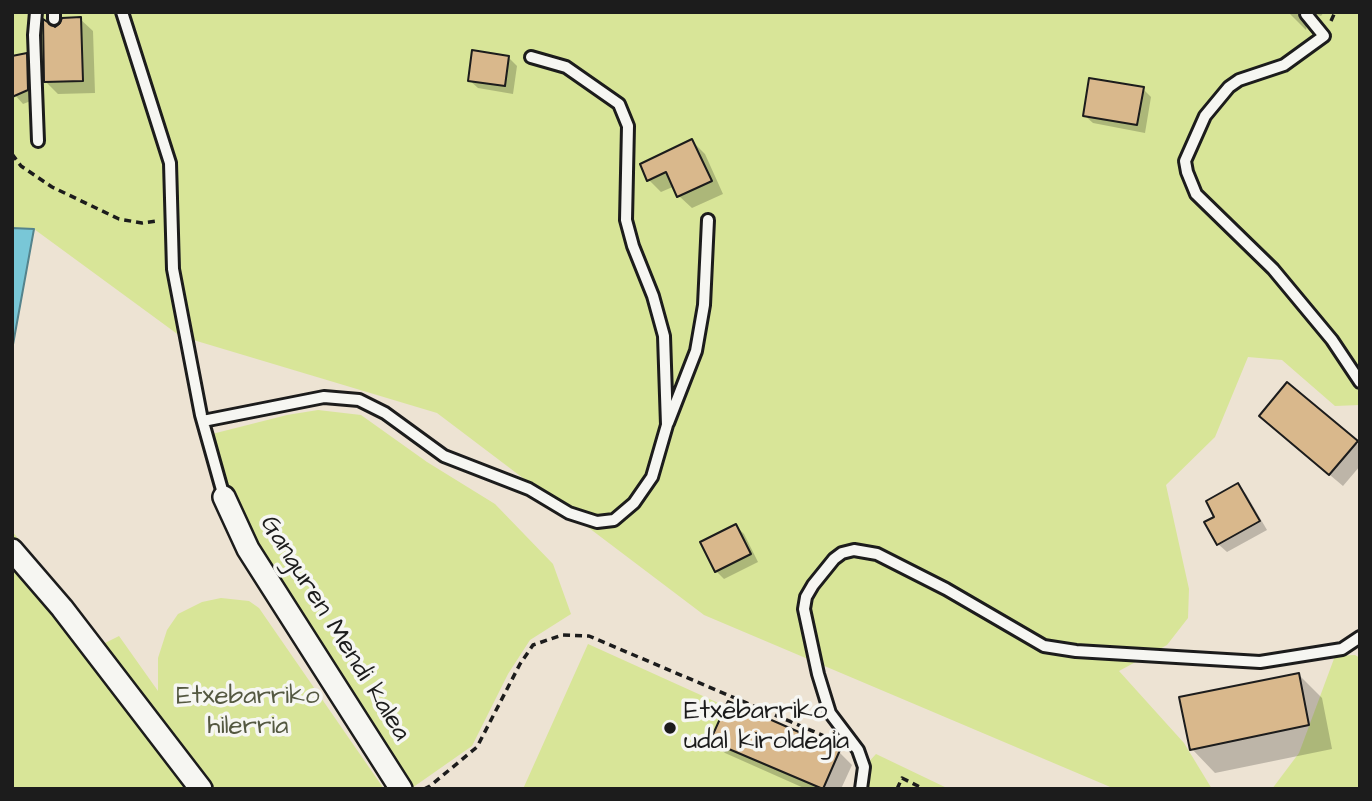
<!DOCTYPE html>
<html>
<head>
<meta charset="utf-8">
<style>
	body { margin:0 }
	#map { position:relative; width:1372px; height:801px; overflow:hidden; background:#ede3d3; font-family:"Architects Daughter",sans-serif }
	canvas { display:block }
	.frame { position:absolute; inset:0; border:14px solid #1c1c1c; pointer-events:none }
</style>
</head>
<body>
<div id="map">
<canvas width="1372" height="801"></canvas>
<div class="frame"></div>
</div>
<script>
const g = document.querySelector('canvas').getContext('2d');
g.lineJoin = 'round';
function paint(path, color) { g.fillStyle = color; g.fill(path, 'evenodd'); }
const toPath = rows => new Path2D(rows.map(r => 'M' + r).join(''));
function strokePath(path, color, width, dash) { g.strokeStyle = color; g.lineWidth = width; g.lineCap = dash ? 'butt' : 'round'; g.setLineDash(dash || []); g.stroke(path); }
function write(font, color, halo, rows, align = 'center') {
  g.font = font + ' "Architects Daughter",sans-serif'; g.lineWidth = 7; g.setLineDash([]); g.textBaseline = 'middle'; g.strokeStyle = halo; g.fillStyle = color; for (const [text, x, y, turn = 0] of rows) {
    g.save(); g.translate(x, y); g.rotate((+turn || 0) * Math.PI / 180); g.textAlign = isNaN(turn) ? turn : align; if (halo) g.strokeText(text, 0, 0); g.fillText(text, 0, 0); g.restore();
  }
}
paint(toPath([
	[12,12,1360,12,1360,405,1335,406,1282,360,1248,357,1215,437,1166,485,1189,589,1188,618,1167,645,1119,671,1184,743,1212,789,1115,789,704,615,437,413,180,336,34,229,12,228],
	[318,410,361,415,427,462,495,504,553,564,571,614,530,640,508,674,472,746,412,788,303,623,246,529,228,492,212,434,287,415],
	[12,531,103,644,119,636,158,691,158,658,167,630,178,614,202,602,221,598,249,601,259,608,384,789,12,789],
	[588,644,725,706,728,701,840,750,823,789,523,789],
	[1355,655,1360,658,1360,789,1272,789,1299,753,1335,656],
	[876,754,949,789,861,789,864,767]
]), '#d8e598');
const water = toPath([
	[12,228,34,229,12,350,12,228]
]);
paint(water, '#79c7d7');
strokePath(water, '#54838c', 2);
paint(toPath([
	[1288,12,1324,12,1321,16,1315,14,1309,17,1306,30],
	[80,19,93,31,95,93,58,94,45,81,55,29],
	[26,55,34,63,36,99,23,104,15,95],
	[509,58,517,66,513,94,478,88,469,80],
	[1143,89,1151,97,1145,133,1093,123,1084,115],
	[692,141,705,154,723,194,692,208,679,196,675,186,661,192,649,180],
	[1274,428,1356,443,1360,446,1360,466,1343,486],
	[1238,485,1246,494,1267,530,1227,552,1218,544,1217,517],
	[736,526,744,534,758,562,724,579,716,571],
	[1298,674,1322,698,1332,749,1215,773,1192,749],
	[712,740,839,752,852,765,841,789,806,789,725,753]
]), '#0003');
const building = toPath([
	[81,17,83,81,44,82,43,19,55,27,60,23,62,18,81,17],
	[472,50,509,56,505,86,468,81,472,50],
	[27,53,28,90,12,97,12,56,27,53],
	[1089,78,1144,87,1137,125,1083,116,1089,78],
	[692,139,712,181,677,197,666,172,647,181,640,164,692,139],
	[1287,382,1358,441,1329,475,1259,416,1287,382],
	[1238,483,1260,521,1217,545,1204,522,1214,517,1206,501,1238,483],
	[736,524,751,554,715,572,700,542,736,524],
	[1299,673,1309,725,1190,750,1179,697,1299,673],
	[728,701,840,750,823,789,710,741,728,701]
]);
paint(building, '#d9b88c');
strokePath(building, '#1c1c1c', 2);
const service = toPath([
	[36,12,34,35,38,141],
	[122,12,170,163,173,269,201,415,224,497],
	[1306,14,1324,36,1284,65,1239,80,1229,87,1205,116,1185,161,1187,172,1196,194,1273,269,1332,340,1360,382],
	[54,19,54,12],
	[203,421,324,397,359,400,385,413,444,456,529,489,569,513,597,522,614,520,634,503,652,477,667,425,664,336,653,296,633,246,626,220,628,126,619,104,566,67,531,57],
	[668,423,696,351,704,305,708,220],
	[861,789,864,767,858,750,830,713,818,674,804,609,806,597,813,585,834,559,842,553,854,550,877,554,946,589,1044,646,1076,651,1260,662,1342,649,1360,637]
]);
const minor = toPath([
	[224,497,248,549,401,789],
	[12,550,62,608,201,789]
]);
strokePath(service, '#1c1c1c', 16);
strokePath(minor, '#1c1c1c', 26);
strokePath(toPath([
	[1331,21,1335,12],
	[12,154,21,166,52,187,119,219,142,223,157,221],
	[424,789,430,786,477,747,520,664,533,645,562,635,589,636,829,738],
	[897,789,902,778,924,789]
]), '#1c1c1c', 3.5, [7, 5]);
strokePath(service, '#f6f6f2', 10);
strokePath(minor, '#f6f6f2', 21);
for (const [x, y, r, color] of [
	[670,728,7,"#1c1c1c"]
]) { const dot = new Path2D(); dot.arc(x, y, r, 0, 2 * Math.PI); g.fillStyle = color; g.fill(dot); strokePath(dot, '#f6f6f2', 2.5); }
write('26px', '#1c1c1c', '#f6f6f2', [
	["Ganguren Mendi kalea",334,629,58]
]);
write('26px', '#545841', '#f6f6f2', [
	["Etxebarriko",248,698],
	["hilerria",248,728]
]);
write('26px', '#1c1c1c', '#f6f6f2', [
	["Etxebarriko",684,713],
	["udal kiroldegia",684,743]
], 'left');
</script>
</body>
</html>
